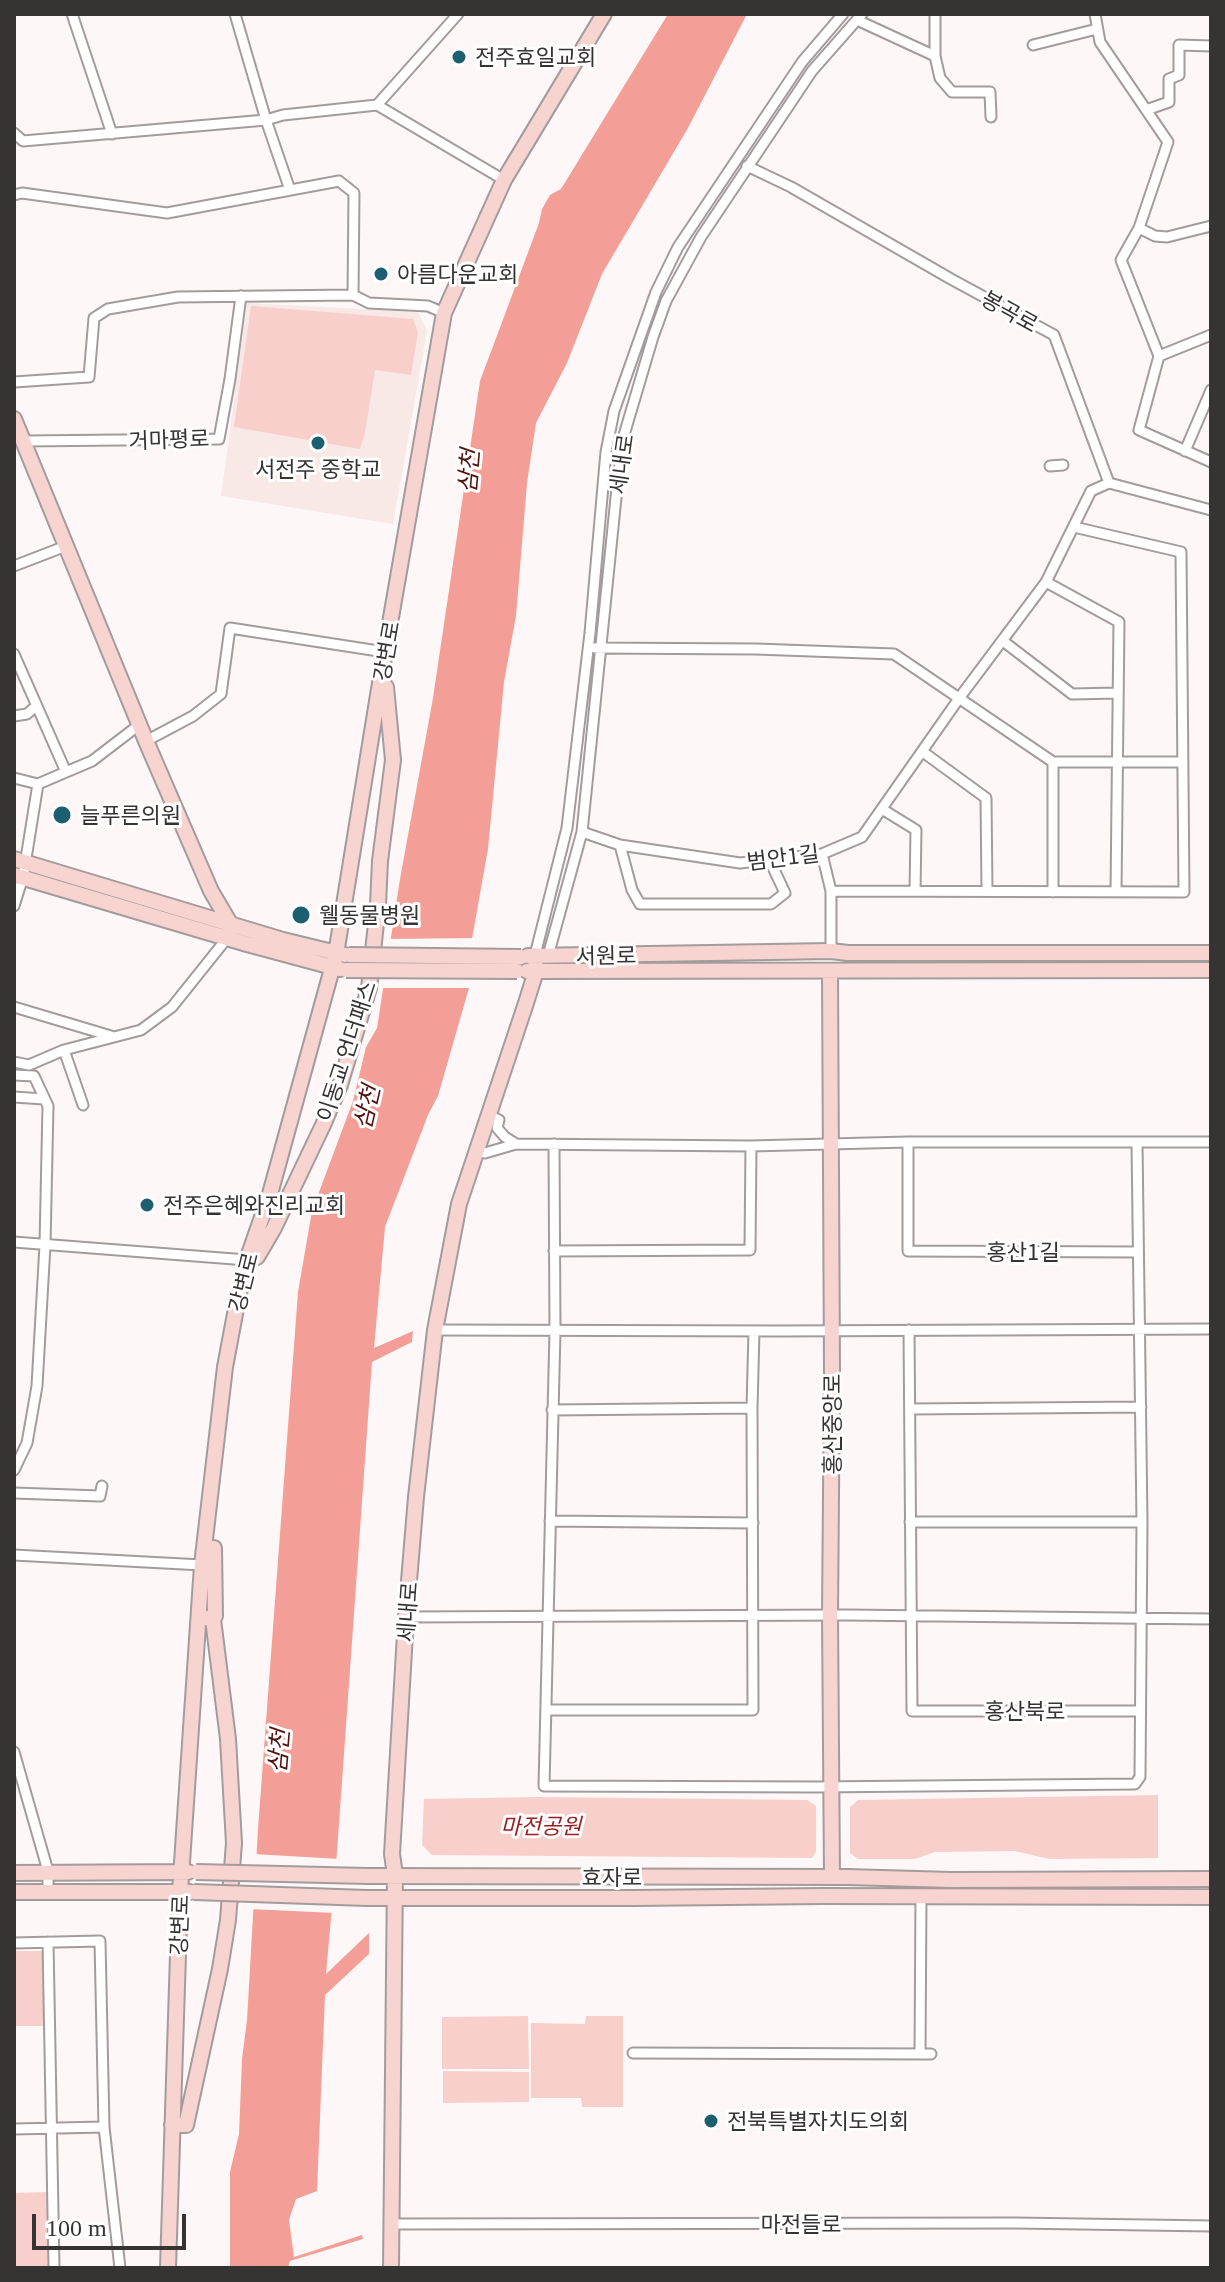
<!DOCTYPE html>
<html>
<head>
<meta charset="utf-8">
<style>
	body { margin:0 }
	#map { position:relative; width:1225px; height:2282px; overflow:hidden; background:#fef7f7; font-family:Georgia,serif }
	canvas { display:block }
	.frame { position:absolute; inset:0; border:16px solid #363333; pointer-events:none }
	.scale { position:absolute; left:32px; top:2214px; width:154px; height:36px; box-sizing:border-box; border:4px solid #363333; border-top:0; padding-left:10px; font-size:24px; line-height:28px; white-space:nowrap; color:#363333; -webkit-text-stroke:6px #fff; paint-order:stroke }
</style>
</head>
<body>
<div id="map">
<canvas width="1225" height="2282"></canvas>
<div class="frame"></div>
<div class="scale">100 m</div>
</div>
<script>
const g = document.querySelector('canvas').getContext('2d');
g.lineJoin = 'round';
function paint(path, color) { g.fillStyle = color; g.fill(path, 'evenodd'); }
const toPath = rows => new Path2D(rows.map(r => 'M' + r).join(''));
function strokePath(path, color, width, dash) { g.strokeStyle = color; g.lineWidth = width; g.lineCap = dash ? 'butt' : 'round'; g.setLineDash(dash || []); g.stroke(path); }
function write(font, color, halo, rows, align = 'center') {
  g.font = font + ' Georgia,"Noto Sans KR",serif'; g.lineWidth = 6; g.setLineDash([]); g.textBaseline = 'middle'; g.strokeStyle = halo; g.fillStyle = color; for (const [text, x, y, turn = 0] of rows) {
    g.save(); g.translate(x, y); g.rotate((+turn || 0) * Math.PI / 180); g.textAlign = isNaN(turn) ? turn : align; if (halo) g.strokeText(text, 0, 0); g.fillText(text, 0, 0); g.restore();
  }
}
paint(toPath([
	[247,303,418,312,427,331,393,524,221,496]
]), '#f8e8e6');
paint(toPath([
	[251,306,413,319,418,332,411,375,375,370,365,432,360,449,234,427],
	[1158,1795,1158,1858,1049,1859,1015,1851,935,1852,915,1859,858,1859,850,1853,850,1807,858,1800],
	[536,1797,807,1800,816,1806,816,1852,812,1858,432,1855,422,1845,424,1799],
	[14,1951,44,1951,45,2026,14,2026],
	[528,2016,529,2069,442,2069,442,2017],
	[586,2016,623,2016,623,2107,582,2107,581,2098,531,2098,531,2023,585,2024],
	[443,2071,529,2072,529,2102,443,2103],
	[48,2192,50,2268,14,2268,14,2193]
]), '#f8cfca');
paint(toPath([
	[668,14,747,14,688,128,602,274,567,363,536,423,527,483,516,616,504,682,488,849,472,939,469,988,438,1096,428,1115,385,1227,374,1348,413,1331,412,1342,372,1362,337,1852,326,1974,369,1933,369,1954,325,1995,317,2191,296,2199,289,2220,294,2257,362,2235,363,2239,290,2261,288,2268,230,2268,230,2172,239,2134,242,2059,247,2020,258,1829,298,1292,312,1211,353,1101,366,1047,377,1028,400,879,433,698,480,381,539,223,542,209,550,195,561,189]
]), '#f39f97');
paint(toPath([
	[476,938,473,988,379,988,386,939],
	[253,1854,340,1859,335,1913,249,1909]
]), '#fef7f7');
const street = toPath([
	[72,14,112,134],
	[235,14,266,120,283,115,377,105,504,180],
	[935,14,935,56],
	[1095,14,1100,42,1168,142,1139,228,1121,260,1159,356,1139,430,1211,462],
	[857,20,935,56,940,78,952,92,990,92,991,117],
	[1033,45,1097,29],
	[377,105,458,14],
	[1146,110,1169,102,1169,79,1179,75,1179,45,1211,46],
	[14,133,23,141,266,120,290,190],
	[747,166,791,187,951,279,1054,335,1109,483,1211,510],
	[14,195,22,193,167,213,339,181,354,193,353,295],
	[1139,228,1155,236,1167,237,1211,226],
	[1159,356,1211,335],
	[14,382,89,377,94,318,108,309,178,297,353,295,369,303,428,306,444,313],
	[24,441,219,439,230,379,241,296],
	[1185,451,1211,390],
	[1050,466,1063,465],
	[14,566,66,546],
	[1046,582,1119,622,1116,892],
	[1003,641,1072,694,1118,693],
	[595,648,756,649,894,654,1053,762,1183,762],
	[14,654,66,772],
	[14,716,27,714,36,706],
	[146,741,193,716,221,694,230,628,385,652],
	[923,752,986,798,987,891],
	[1053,762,1053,892],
	[14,778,38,784,66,772,92,761,139,725],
	[882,809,916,830,915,891],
	[582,832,620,845,740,863,822,854,862,837,960,697,1046,582,1091,491,1109,483],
	[620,845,632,890,640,904,771,904,785,893,770,861],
	[822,854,831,891,831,951],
	[831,891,1184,892,1181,552,1074,527],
	[14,906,23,877,38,784],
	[535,955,567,828,590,633,606,452,614,411,656,292,678,247,802,62,843,14],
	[548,956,582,832,618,478,624,435,653,337,666,301,701,237,812,71,862,14],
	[14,1007,111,1036],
	[64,1050,83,1105],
	[14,1062,29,1065,64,1050,141,1030,172,1007,228,937],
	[14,1075,34,1076,48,1106,45,1245,37,1386,27,1443,14,1470],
	[14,1097,44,1099],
	[489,1115,499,1120,497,1128,505,1137,516,1144],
	[908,1142,908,1251,1137,1252],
	[554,1144,555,1331,544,1786,815,1787,1135,1784,1140,1777,1142,1522,1137,1143],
	[475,1151,485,1153,516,1144,751,1146,908,1142,1211,1142],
	[14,1242,247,1260],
	[554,1251,750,1250,751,1146],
	[435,1330,781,1331,1211,1329],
	[909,1330,912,1711,1140,1711],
	[910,1409,1141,1407],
	[552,1410,752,1408],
	[14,1493,100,1496,102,1486],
	[550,1521,753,1523],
	[910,1522,1142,1522],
	[14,1555,202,1565],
	[406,1617,846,1615,1211,1619],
	[546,1710,753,1710,752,1408,754,1331],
	[14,1752,48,1871,48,1891],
	[48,1942,54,2268],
	[14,1943,100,1941,104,2127,120,2268],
	[633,2053,931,2054],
	[920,2054,921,1897],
	[14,2129,104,2127],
	[392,2224,1015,2223,1211,2226]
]);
const secondary = toPath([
	[14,419,146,741,211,891,231,925,228,937],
	[14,859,283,940,345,955],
	[14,875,247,944,340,969],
	[528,956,831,951,848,953,1211,953],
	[527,971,1211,970],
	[830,971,832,1373,830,1615,832,1877],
	[247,1260,257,1257,274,1228,323,1125,340,1085,369,988,378,905,380,861,393,760,386,687,382,683],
	[204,1548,214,1548,215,1616,213,1619],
	[14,1873,188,1872],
	[368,1876,848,1877,951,1880,1211,1879],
	[14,1892,190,1892],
	[367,1898,634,1898,823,1896,1211,1897],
	[172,2125,186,2125,220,1969,228,1920,234,1843,228,1739,213,1619,199,1617],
	[168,2268,180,1892,202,1565,225,1367,238,1298,247,1260,270,1194,336,954,385,652,444,313,504,180,604,14],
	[391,2268,395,1875,392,1854,406,1617,416,1497,435,1330,459,1204,526,1003,536,971,535,955]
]);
strokePath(street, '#a39c9c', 13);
strokePath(secondary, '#a39c9c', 18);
strokePath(street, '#fff', 9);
strokePath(secondary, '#f8d4d1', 14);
const secondaryBridge = toPath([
	[349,955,521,957],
	[346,970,517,971],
	[196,1872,368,1876],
	[194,1892,367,1898]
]);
strokePath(secondaryBridge, '#a39c9c', 18, []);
strokePath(secondaryBridge, '#f8d4d1', 14);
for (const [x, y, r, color] of [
	[459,57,8,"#1b5f71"],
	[381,274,8,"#1b5f71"],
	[318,443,8,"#1b5f71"],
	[62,815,10,"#1b5f71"],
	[301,915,10,"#1b5f71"],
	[147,1205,8,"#1b5f71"],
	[711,2121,8,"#1b5f71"]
]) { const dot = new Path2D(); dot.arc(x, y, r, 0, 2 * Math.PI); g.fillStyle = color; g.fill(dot); strokePath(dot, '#fff', 3); }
write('22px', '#363333', '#fff', [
	["전주효일교회",475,57],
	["아름다운교회",397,274],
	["서전주 중학교",318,469,"center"],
	["늘푸른의원",80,815],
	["웰동물병원",319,915],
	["전주은혜와진리교회",163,1205],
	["전북특별자치도의회",727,2121]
], 'left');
write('22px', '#363333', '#fff', [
	["봉곡로",1010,311,29],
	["거마평로",169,439,-2],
	["세내로",621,464,-82],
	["강변로",386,651,-80],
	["범안1길",783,857,-7],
	["서원로",606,955,-1],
	["이동교 언더패스",346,1051,-72],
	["홍산1길",1023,1252],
	["강변로",243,1282,-76],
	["홍산중앙로",832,1424,-90],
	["세내로",407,1612,-86],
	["홍산북로",1025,1711],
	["효자로",612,1877],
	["강변로",179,1925,-88],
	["마전들로",801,2224]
]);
write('italic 22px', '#982020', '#fff', [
	["마전공원",541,1826]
]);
write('italic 24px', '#521311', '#fff', [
	["삼천",468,471,-85],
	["삼천",366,1107,-77],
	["삼천",278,1751,-85]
]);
</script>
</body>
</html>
